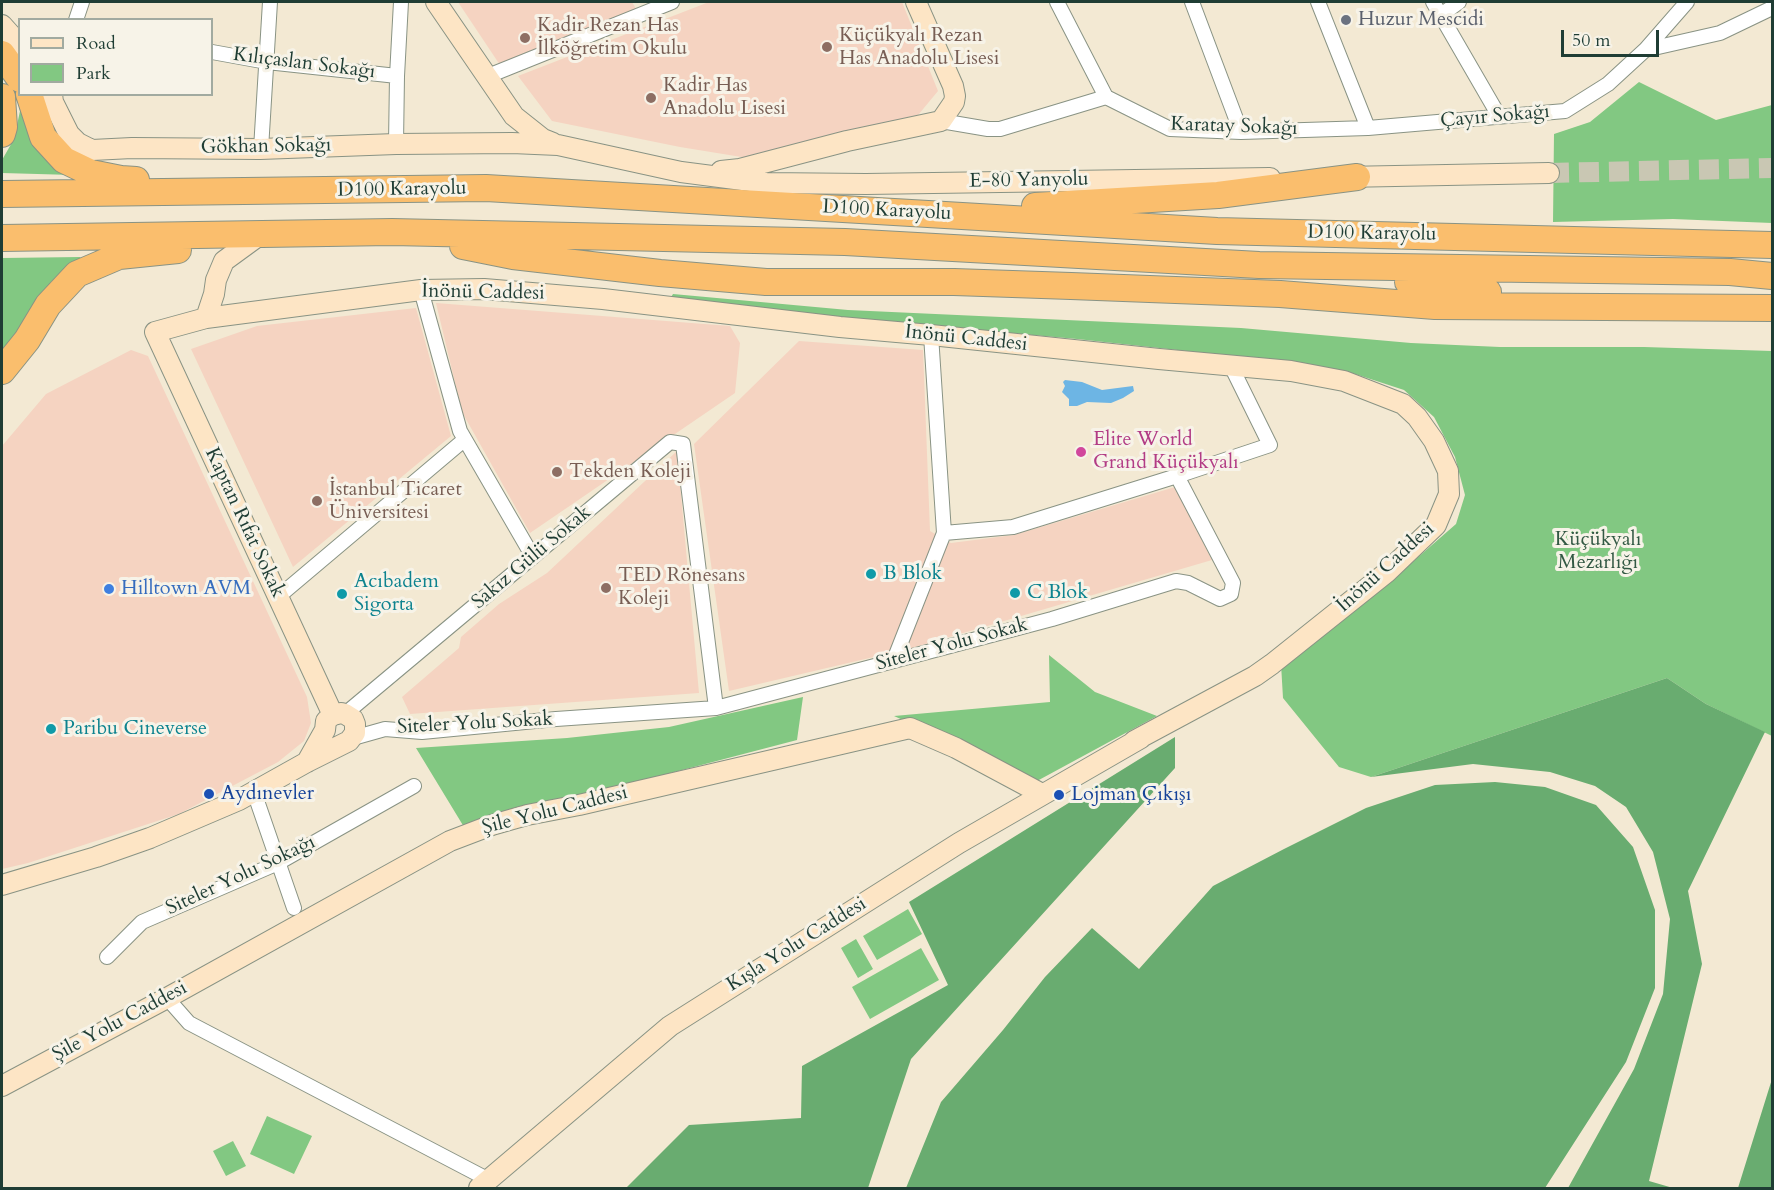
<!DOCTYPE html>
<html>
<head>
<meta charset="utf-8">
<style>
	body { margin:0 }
	#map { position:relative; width:1774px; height:1190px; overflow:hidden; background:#f3e9d3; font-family:Cardo,serif }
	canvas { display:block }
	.frame { position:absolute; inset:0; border:3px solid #1f3d34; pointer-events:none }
	.legend { position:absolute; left:18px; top:18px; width:195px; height:78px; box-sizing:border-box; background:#f7f3e8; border:2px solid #a1aaa0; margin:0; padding:8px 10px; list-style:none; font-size:18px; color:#1f3d34 }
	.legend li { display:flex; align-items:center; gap:12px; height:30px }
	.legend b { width:30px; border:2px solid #a1aaa0 }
	.scale { position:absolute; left:1561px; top:30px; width:98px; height:27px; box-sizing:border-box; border:3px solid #1f3d34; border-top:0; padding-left:8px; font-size:18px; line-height:21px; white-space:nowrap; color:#1f3d34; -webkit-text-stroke:4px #f7f3e8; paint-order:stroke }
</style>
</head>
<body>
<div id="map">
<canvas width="1774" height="1190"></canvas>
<div class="frame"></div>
<ul class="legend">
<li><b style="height:8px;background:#fde5c5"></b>Road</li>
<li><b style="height:16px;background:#82c882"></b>Park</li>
</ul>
<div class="scale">50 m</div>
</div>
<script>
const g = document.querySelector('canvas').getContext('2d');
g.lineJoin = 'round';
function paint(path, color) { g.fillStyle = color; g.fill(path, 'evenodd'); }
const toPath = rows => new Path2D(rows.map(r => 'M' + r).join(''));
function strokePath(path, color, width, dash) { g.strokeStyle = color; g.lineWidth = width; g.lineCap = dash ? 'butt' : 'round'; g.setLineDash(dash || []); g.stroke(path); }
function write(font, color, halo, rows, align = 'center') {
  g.font = font + ' Cardo,serif'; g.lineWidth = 6; g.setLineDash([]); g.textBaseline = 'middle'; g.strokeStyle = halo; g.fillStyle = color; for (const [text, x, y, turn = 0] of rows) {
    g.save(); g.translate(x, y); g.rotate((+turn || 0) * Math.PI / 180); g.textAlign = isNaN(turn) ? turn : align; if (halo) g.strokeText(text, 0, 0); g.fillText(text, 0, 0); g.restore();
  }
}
paint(toPath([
	[458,2,632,2,638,12,500,65],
	[709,2,902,2,938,91,914,120,760,160,680,147,552,121,518,76],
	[436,303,730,326,740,343,735,393,530,533,462,412],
	[416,308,451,436,293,567,191,349,257,326],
	[799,341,923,350,930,531,951,543,1014,535,1175,487,1212,560,912,648,729,691,694,444],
	[131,350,148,356,307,697,311,723,304,741,278,762,179,814,28,863,2,869,2,446,46,394],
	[677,451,699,693,410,714,402,697,459,648,461,637,499,604,547,573]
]), '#f5d3c1');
paint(toPath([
	[12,78,73,175,2,173,2,160,14,139,20,111],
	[1639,82,1716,120,1772,105,1772,223,1673,219,1553,222,1554,134,1590,122],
	[81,257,51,282,40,302,2,359,2,258],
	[673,294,848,310,1241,328,1411,343,1500,347,1644,347,1772,351,1772,736,1706,704,1667,678,1371,777,1339,767,1283,698,1281,664,1393,579,1456,524,1465,495,1455,457,1434,417,1404,390,1355,374,1205,353,1077,339,668,302],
	[1049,655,1095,692,1157,716,1037,781,894,716,1050,702],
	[803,697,797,740,464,827,416,748,567,738,669,727],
	[908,909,922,934,877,960,863,936],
	[856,939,873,969,858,978,841,948],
	[921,948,939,980,870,1019,852,987],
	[267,1116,312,1136,294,1174,250,1154],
	[233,1141,246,1166,226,1176,213,1151]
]), '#82c882');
paint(toPath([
	[1667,678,1706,704,1765,732,1688,891,1702,964,1649,1181,1673,1188,1568,1188,1634,1069,1663,994,1670,919,1653,852,1626,807,1595,786,1550,772,1473,764,1371,777],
	[1175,737,1175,768,911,1059,868,1188,626,1188,689,1125,801,1118,802,1066,948,985,909,902],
	[1495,782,1545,787,1596,805,1633,847,1655,910,1655,988,1626,1062,1545,1188,906,1188,941,1102,1003,1030,1045,977,1092,928,1139,969,1213,886,1284,849,1366,808,1435,785],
	[1772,1079,1772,1188,1738,1188]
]), '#69ac70');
paint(toPath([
	[1065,380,1082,382,1102,390,1133,386,1134,391,1123,398,1111,403,1087,402,1077,406,1069,406,1069,399,1062,392,1065,386,1063,382]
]), '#6db5e4');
strokePath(toPath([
	[1549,173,1772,168]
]), '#c9c7b3', 20, [20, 10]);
const street = toPath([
	[1057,2,1106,97,1170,129,1241,132,1368,128,1565,111,1608,84,1645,50,1687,2],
	[1192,2,1241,132],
	[1318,2,1368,128],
	[1433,2,1499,116],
	[1441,15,1459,2],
	[76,20,82,2],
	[1645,50,1720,33,1772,8],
	[212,52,267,62,397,76],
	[488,76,672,2],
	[941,121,988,129,1000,129,1106,97],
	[396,144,397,76,401,2],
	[261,149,270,2],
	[421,290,460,431,533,557],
	[931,335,944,533,1013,527,1177,476],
	[278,597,464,440],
	[894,660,944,533],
	[345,714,670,442,683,444,716,708],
	[353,738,385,729,422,732,556,719,716,708,1052,619,1176,581,1188,583,1220,599,1231,594,1233,583,1177,476,1270,445,1231,366],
	[254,792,294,908],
	[107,957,142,922,278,863,414,786],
	[167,998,189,1023,489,1180]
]);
const secondary = toPath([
	[436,2,514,116,543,139,553,143],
	[2,25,20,45],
	[52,94,53,102,69,134,78,143,92,150,132,148,260,149,396,144,512,143,558,145,681,172,766,183,866,184,1270,178],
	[721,171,740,169,847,141,941,121,954,102,955,96,953,86,916,2],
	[1344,177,1549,173],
	[206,318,214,294,216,280,224,261,261,234],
	[333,715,155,332,206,318,421,290,484,289,603,299,840,327,931,335,1159,359,1291,371,1344,381,1403,404,1417,417,1434,441,1448,471,1449,494,1436,525,1386,573,1272,664,1255,676,1134,741],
	[2,885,96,857,150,838,239,800,307,762,349,741,355,733,355,724,353,719,345,714,341,713,333,715,329,718,326,721,325,730,307,762],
	[2,1086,167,998,450,841,492,825,527,815,579,805,910,728,956,748,1042,794],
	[479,1188,670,1026,959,843,1141,738]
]);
const highway = toPath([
	[2,54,20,79],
	[29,94,43,137,64,160,91,173,121,179,136,180],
	[2,97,4,127,2,134],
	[2,194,486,188,1217,231,1772,245],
	[1035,206,1218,195,1357,177],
	[2,238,392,232,845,242,1259,265,1730,272,1772,276],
	[463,246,513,256,660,273,766,282,954,282,1071,286,1280,294,1435,306,1772,308],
	[1408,282,1488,292],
	[2,371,27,340,48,305,77,274,119,256,178,250]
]);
strokePath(street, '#899384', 16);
strokePath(secondary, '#899384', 22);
strokePath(highway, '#899384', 28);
strokePath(street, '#fff', 14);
strokePath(secondary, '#fde5c5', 20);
strokePath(highway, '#fabe6d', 26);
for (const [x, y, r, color] of [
	[1346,20,6,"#6b7280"],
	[525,38,6,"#8d6e63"],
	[827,47,6,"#8d6e63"],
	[651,98,6,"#8d6e63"],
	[1081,452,6,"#d1479c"],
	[557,472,6,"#8d6e63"],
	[317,501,6,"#8d6e63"],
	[871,574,6,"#0f9aa8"],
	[606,588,6,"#8d6e63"],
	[109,589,6,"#3f7fe0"],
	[1015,593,6,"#0f9aa8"],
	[342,594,6,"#0f9aa8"],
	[51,729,6,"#0f9aa8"],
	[209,794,6,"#1a4fb4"],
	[1059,795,6,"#1a4fb4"]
]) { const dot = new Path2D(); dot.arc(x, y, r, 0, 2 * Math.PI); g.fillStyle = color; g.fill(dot); strokePath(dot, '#f7f3e8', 2); }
write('20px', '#5b616d', '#f7f3e8', [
	["Huzur Mescidi",1358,20]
], 'left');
write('20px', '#785e54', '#f7f3e8', [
	["Kadir Rezan Has",537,26],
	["İlköğretim Okulu",537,49],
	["Küçükyalı Rezan",839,36],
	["Has Anadolu Lisesi",839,59],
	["Kadir Has",663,86],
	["Anadolu Lisesi",663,109],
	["Tekden Koleji",569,472],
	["İstanbul Ticaret",329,490],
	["Üniversitesi",329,513],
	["TED Rönesans",618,576],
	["Koleji",618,599]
], 'left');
write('20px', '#1f3d34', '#f7f3e8', [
	["Kılıçaslan Sokağı",304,64,7],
	["Çayır Sokağı",1495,117,-5],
	["Karatay Sokağı",1234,127,2],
	["Gökhan Sokağı",266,147,-1],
	["E-80 Yanyolu",1029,181,-1],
	["D100 Karayolu",402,190,-1],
	["D100 Karayolu",887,211,3],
	["D100 Karayolu",1372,234,1],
	["İnönü Caddesi",483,293,1],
	["İnönü Caddesi",966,339,6],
	["Kaptan Rıfat Sokak",244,523,65],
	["Sakız Gülü Sokak",532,558,-40],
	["İnönü Caddesi",1386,568,-42],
	["Siteler Yolu Sokak",952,645,-15],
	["Siteler Yolu Sokak",475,724,-3],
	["Şile Yolu Caddesi",555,811,-14],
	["Siteler Yolu Sokağı",241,876,-25],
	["Kışla Yolu Caddesi",797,945,-32],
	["Şile Yolu Caddesi",120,1022,-28]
]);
write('20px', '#b23c85', '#f7f3e8', [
	["Elite World",1093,440],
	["Grand Küçükyalı",1093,463]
], 'left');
write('20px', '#335944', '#f7f3e8', [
	["Küçükyalı",1598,540],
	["Mezarlığı",1598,563]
]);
write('20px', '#0d838f', '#f7f3e8', [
	["B Blok",883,574],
	["Acıbadem",354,582],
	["Sigorta",354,605],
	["C Blok",1027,593],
	["Paribu Cineverse",63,729]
], 'left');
write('20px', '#366cbe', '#f7f3e8', [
	["Hilltown AVM",121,589]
], 'left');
write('20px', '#164399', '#f7f3e8', [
	["Aydınevler",221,794],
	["Lojman Çıkışı",1071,795]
], 'left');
</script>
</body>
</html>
